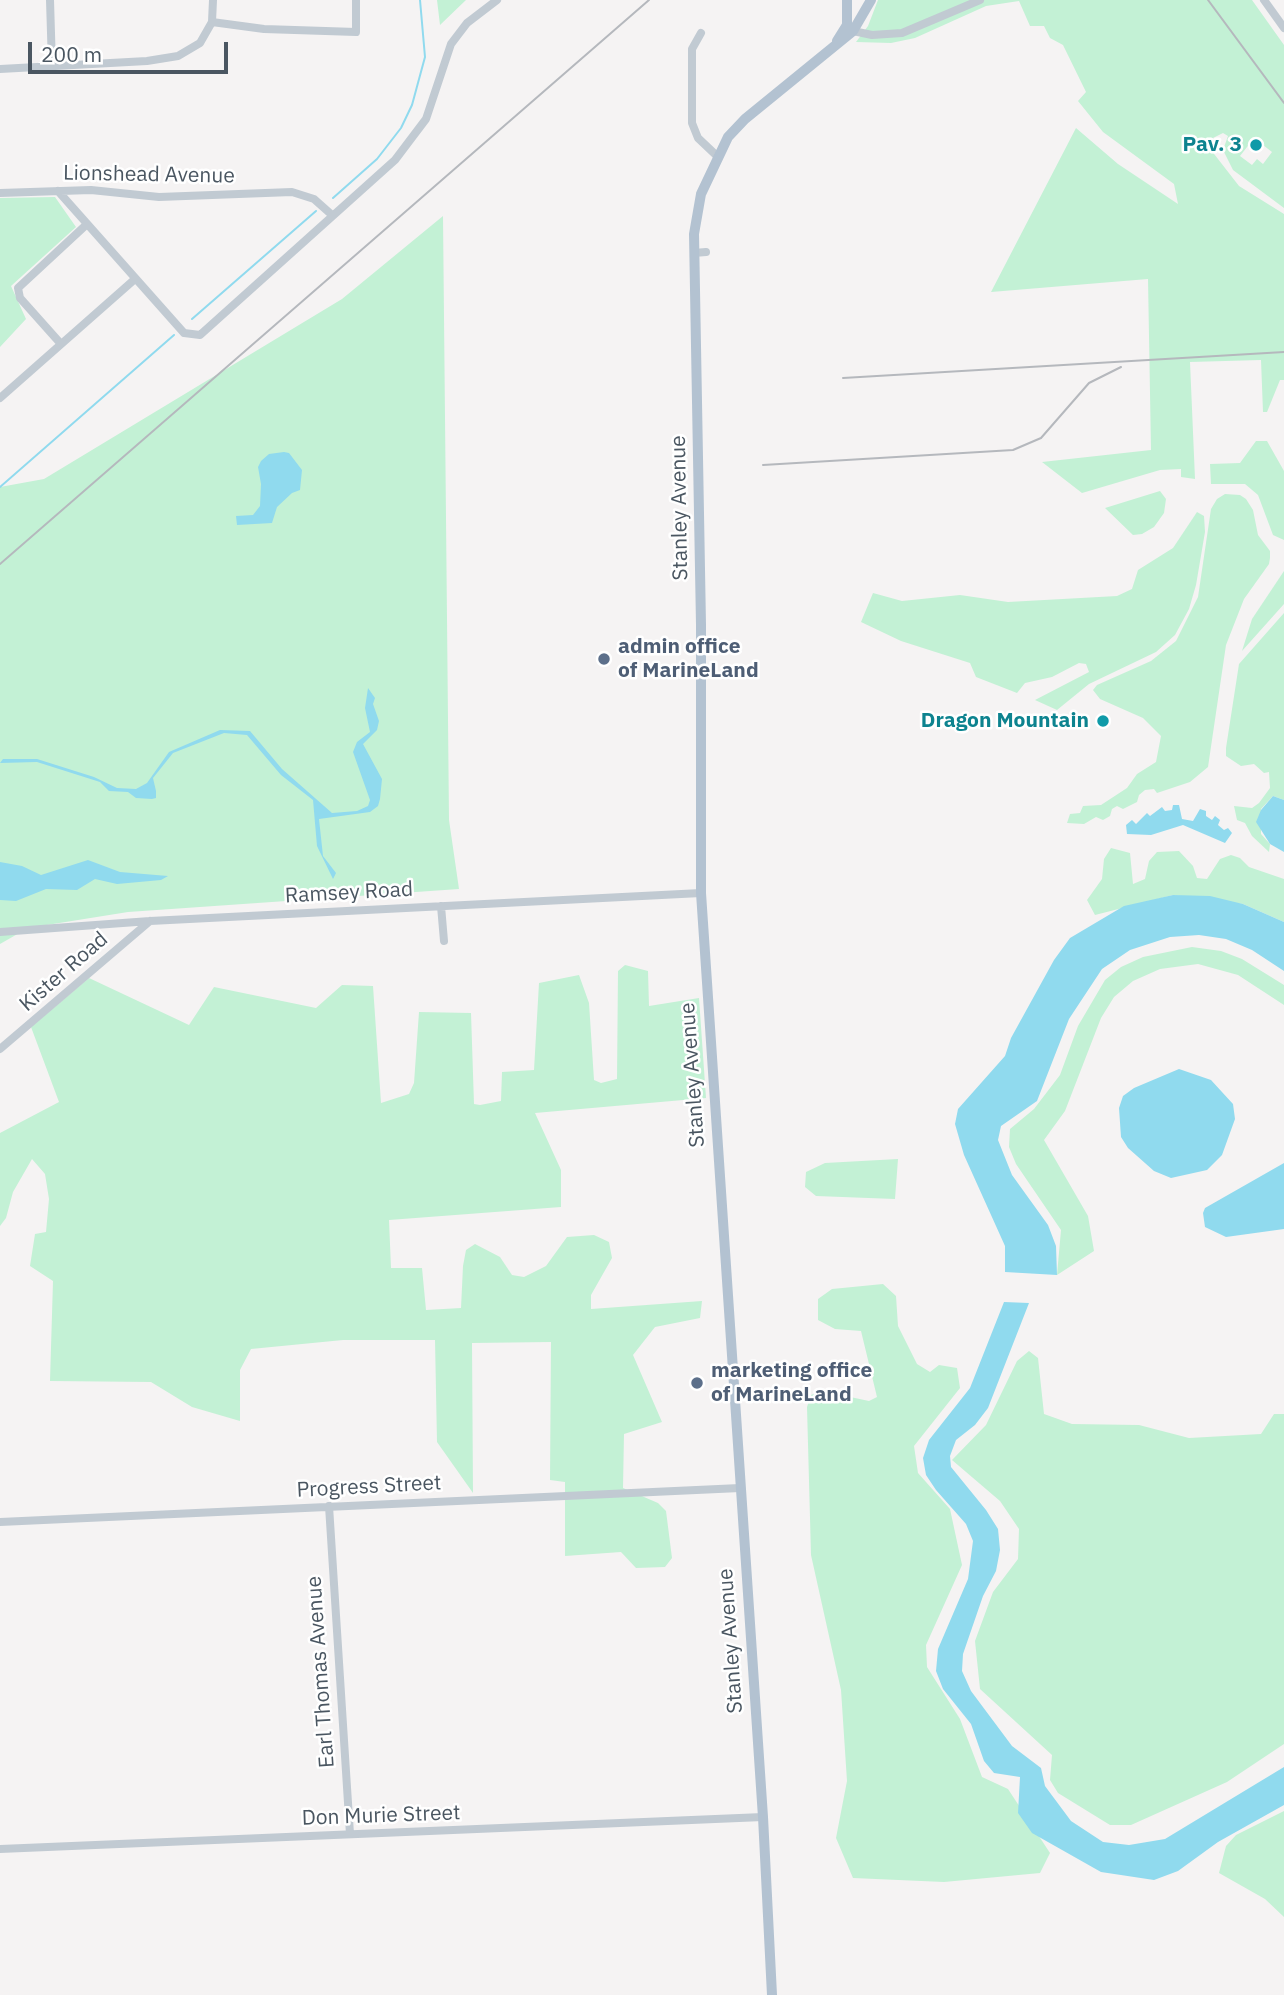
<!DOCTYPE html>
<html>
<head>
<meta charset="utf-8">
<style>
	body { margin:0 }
	#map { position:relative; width:1284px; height:1995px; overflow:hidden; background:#f5f3f3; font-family:"IBM Plex Sans",sans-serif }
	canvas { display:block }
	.scale { position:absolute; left:28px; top:42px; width:200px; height:32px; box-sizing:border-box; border:4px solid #4a5661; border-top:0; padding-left:9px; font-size:21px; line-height:24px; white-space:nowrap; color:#4a5661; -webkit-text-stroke:5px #fff; paint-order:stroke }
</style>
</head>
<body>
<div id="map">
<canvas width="1284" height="1995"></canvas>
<div class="scale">200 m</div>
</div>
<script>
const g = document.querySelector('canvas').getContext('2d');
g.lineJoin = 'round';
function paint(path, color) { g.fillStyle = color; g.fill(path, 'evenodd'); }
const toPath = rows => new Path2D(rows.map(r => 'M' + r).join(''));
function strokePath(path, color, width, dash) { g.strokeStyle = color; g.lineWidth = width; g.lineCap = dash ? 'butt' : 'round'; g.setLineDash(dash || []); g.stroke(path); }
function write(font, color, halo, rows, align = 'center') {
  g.font = font + ' "IBM Plex Sans",sans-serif'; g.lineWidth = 5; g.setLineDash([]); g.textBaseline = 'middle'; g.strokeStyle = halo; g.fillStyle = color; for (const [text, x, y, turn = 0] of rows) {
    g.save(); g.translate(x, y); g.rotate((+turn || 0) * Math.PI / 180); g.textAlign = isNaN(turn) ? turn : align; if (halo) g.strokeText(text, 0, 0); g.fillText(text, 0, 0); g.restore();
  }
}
paint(toPath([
	[437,0,466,0,440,25],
	[878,0,1252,0,1284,45,1284,208,1233,170,1223,150,1228,136,1223,133,1205,142,1206,148,1211,150,1239,186,1284,214,1284,380,1280,380,1267,412,1263,412,1261,360,1190,362,1195,479,1181,477,1181,469,1160,470,1082,493,1042,462,1151,450,1148,279,991,292,1076,128,1118,164,1178,204,1174,184,1103,132,1078,101,1086,92,1063,45,1050,38,1044,26,1030,26,1019,1,986,6,915,38,891,43,856,42,868,26],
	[1254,138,1272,152,1263,164,1257,159,1252,165,1240,156],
	[55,197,76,227,11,286,26,319,0,347,0,198],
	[443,216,449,820,459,889,128,912,28,928,0,944,0,487,44,479,342,299],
	[1256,441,1267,441,1284,471,1284,540,1273,535,1258,495,1245,484,1211,484,1210,464,1240,463],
	[1160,491,1166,499,1164,513,1154,527,1142,534,1133,535,1105,508],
	[1225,494,1240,495,1246,499,1253,510,1258,535,1270,551,1270,558,1269,564,1244,599,1226,645,1208,767,1190,782,1157,793,1154,789,1145,790,1139,795,1137,802,1123,809,1117,806,1112,809,1110,816,1103,820,1096,817,1084,824,1067,823,1070,814,1080,813,1083,806,1101,805,1127,788,1137,774,1156,762,1161,736,1143,718,1100,699,1093,690,1097,685,1151,661,1176,641,1198,597,1211,509,1217,499],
	[1197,512,1204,516,1205,532,1196,585,1189,609,1175,635,1156,652,1089,684,1057,710,1035,700,1089,672,1086,664,1079,663,1052,677,1025,683,1017,693,976,677,970,663,901,641,861,622,873,593,902,601,960,595,1008,602,1117,596,1132,589,1138,570,1173,548],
	[1284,571,1284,604,1242,651,1252,619],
	[1284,613,1284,800,1273,796,1261,809,1261,834,1270,844,1269,852,1252,836,1245,823,1237,820,1234,806,1252,808,1259,803,1270,788,1269,772,1264,773,1254,764,1241,766,1226,756,1226,748,1239,664],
	[1111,848,1130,853,1133,884,1145,879,1149,861,1157,852,1179,851,1193,866,1197,878,1207,879,1220,859,1231,855,1240,858,1249,867,1284,879,1284,922,1243,904,1173,895,1095,915,1087,900,1102,879,1104,859],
	[1192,947,1221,951,1242,959,1284,985,1284,1005,1238,975,1198,964,1160,969,1133,981,1114,997,1101,1018,1065,1111,1044,1140,1088,1216,1094,1251,1057,1275,1061,1230,1016,1164,1009,1147,1010,1129,1034,1109,1060,1075,1078,1026,1105,980,1121,967,1143,957],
	[625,965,648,971,649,1006,699,998,706,1098,535,1113,561,1170,561,1207,389,1220,391,1268,422,1268,426,1310,461,1308,463,1266,466,1250,475,1244,500,1257,512,1275,524,1277,546,1266,567,1237,594,1235,609,1242,612,1258,591,1295,591,1309,702,1301,700,1318,655,1327,633,1355,662,1422,624,1434,623,1488,658,1503,666,1511,672,1558,665,1567,636,1568,621,1552,565,1556,565,1482,550,1480,551,1342,472,1343,473,1493,437,1442,435,1340,343,1340,251,1349,240,1370,240,1421,192,1407,151,1382,50,1381,53,1281,30,1266,35,1234,46,1232,49,1199,45,1174,32,1159,13,1192,6,1218,0,1226,0,1133,59,1102,31,1027,89,978,189,1025,214,987,316,1008,342,985,373,986,381,1103,409,1094,414,1083,419,1012,471,1013,474,1104,480,1105,501,1101,502,1072,534,1070,539,983,579,975,589,1003,594,1080,601,1083,617,1079,618,971],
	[898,1159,895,1199,816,1196,805,1187,806,1172,825,1163],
	[883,1284,896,1296,898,1326,917,1364,930,1372,939,1365,957,1368,960,1388,914,1446,918,1473,950,1509,962,1565,926,1645,927,1667,960,1719,982,1777,1008,1789,1050,1853,1040,1873,944,1882,853,1878,836,1838,847,1781,841,1690,811,1555,807,1407,811,1395,822,1391,869,1401,877,1397,861,1331,835,1329,818,1320,818,1299,832,1289],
	[1029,1351,1038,1358,1044,1414,1072,1424,1139,1425,1189,1438,1261,1434,1274,1414,1284,1414,1284,1744,1227,1782,1131,1825,1110,1825,1058,1793,1050,1780,1052,1755,980,1689,975,1641,993,1592,1018,1559,1019,1529,1000,1501,952,1460,986,1425,1017,1361],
	[1284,1811,1284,1917,1265,1899,1219,1873,1226,1846,1236,1835]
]), '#c3f1d5');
paint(toPath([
	[284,452,289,453,302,470,300,490,292,493,277,507,272,523,237,525,236,516,253,515,260,506,261,484,258,467,261,461,269,454],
	[368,688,375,698,373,704,379,721,377,730,363,744,382,779,380,799,378,806,370,812,319,819,323,856,336,873,333,879,317,846,313,800,281,775,247,735,224,733,173,753,153,778,156,791,156,798,152,799,136,798,128,792,109,791,100,782,37,762,0,763,3,759,37,759,94,777,117,788,136,789,147,783,169,752,220,730,250,731,282,769,332,813,357,811,368,806,370,800,353,752,357,742,370,732,365,708],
	[1273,796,1284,800,1284,852,1270,844,1256,822,1261,810],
	[1173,805,1179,805,1182,819,1193,821,1200,809,1206,811,1206,816,1212,820,1215,816,1220,820,1218,825,1224,830,1228,828,1232,833,1225,843,1183,825,1151,835,1127,834,1126,825,1132,820,1136,824,1147,813,1150,816,1162,807,1165,811,1172,810],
	[88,860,120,872,168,876,161,880,117,884,95,879,77,890,46,889,16,901,0,900,0,862,22,866,41,875],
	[1173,895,1210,896,1243,904,1284,922,1284,971,1252,950,1226,939,1199,935,1170,937,1130,950,1102,969,1069,1019,1037,1101,1001,1126,998,1140,1012,1175,1048,1225,1056,1246,1057,1275,1005,1272,1005,1246,964,1155,955,1124,958,1109,1005,1056,1011,1038,1054,960,1070,938,1124,906],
	[1179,1069,1211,1080,1233,1104,1235,1119,1222,1155,1207,1170,1171,1178,1154,1171,1128,1148,1121,1137,1119,1108,1123,1096,1134,1088],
	[1284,1163,1284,1229,1226,1237,1205,1227,1203,1213,1205,1208],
	[1004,1302,1029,1303,988,1408,975,1425,956,1440,950,1456,951,1467,986,1510,998,1529,1000,1550,996,1571,983,1596,963,1654,962,1671,971,1691,1012,1746,1041,1768,1045,1786,1071,1821,1103,1842,1129,1845,1165,1839,1284,1767,1284,1805,1218,1842,1178,1871,1154,1880,1101,1872,1032,1833,1018,1813,1020,1777,994,1773,984,1761,971,1724,943,1689,936,1671,938,1649,968,1579,973,1541,966,1524,936,1490,926,1475,923,1458,929,1440,970,1388]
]), '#90daee');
strokePath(toPath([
	[333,198,377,159,401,128,412,105,425,57,420,0],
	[192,319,316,211],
	[0,487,174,335]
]), '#90daee', 2);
strokePath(toPath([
	[50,0,52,66],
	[1264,0,1284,28],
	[212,22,264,29,356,32,356,0],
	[853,31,872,35,902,33,980,0],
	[701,33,692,49,692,123,698,138,717,156],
	[0,69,147,61,178,56,200,43,212,22,213,0],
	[58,191,184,333,200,335,395,160,426,119,451,44,467,23,497,0],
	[0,193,91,190,159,197,292,192,314,199,332,215],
	[694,253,706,252],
	[61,344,20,298,18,288,86,225],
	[0,398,135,279],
	[441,906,444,941],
	[0,932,150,921,701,893],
	[0,1049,150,921],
	[329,1506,350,1834],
	[0,1522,740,1488],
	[0,1849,763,1817]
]), '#c1cad2', 8);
strokePath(toPath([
	[837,41,847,25,847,0],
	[772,1995,763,1817,701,893,701,625,694,234,701,194,728,137,745,119,853,31,871,0]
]), '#b3c2d1', 10);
strokePath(toPath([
	[1208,0,1284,103],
	[843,378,1284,352],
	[763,465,1013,450,1041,438,1089,383,1121,367],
	[0,564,649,0]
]), '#b5b8bd', 2);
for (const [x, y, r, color] of [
	[1256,145,7,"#0f9aa8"],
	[604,659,7,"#5c6f8a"],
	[1103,721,7,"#0f9aa8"],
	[697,1383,7,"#5c6f8a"]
]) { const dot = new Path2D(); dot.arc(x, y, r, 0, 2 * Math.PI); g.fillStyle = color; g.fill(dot); strokePath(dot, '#fff', 2.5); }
write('bold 21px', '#0d838f', '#fff', [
	["Pav. 3",1242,145],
	["Dragon Mountain",1089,721]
], 'right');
write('21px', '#4a5661', '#fff', [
	["Lionshead Avenue",149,175,1],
	["Stanley Avenue",680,508,-91],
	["Ramsey Road",349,893,-3],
	["Kister Road",64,972,-41],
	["Stanley Avenue",693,1075,-94],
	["Progress Street",369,1487,-3],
	["Stanley Avenue",731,1641,-94],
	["Earl Thomas Avenue",321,1672,-94],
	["Don Murie Street",381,1816,-2]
]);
write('bold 21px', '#4e5e75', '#fff', [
	["admin office",618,647],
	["of MarineLand",618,671],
	["marketing office",711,1371],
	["of MarineLand",711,1395]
], 'left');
</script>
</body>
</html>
